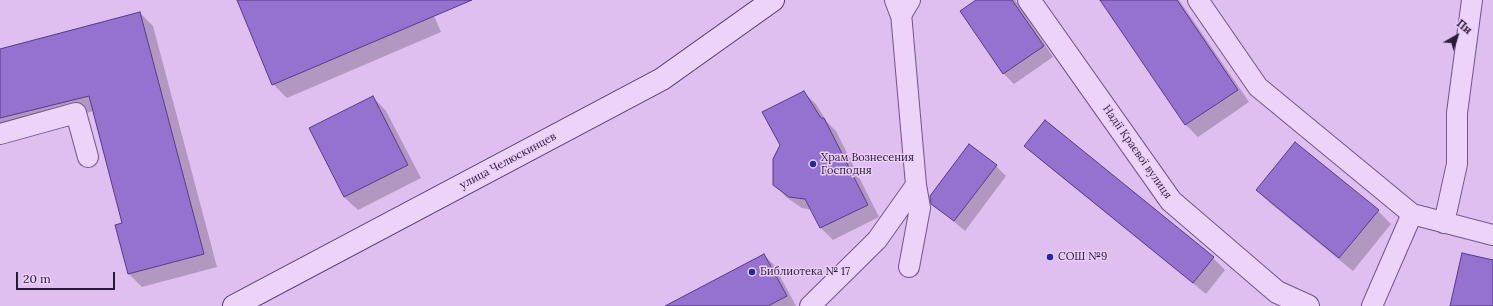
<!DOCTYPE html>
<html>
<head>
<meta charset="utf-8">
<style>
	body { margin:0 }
	#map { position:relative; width:1493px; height:306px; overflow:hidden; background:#dfbef0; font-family:Lora,serif }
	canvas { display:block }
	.north { position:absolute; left:1437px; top:16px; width:40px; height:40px; -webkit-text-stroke:3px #eacef7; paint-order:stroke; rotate:39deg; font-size:11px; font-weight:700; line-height:16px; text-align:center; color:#281b38 }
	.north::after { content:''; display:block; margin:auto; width:14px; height:18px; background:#281b38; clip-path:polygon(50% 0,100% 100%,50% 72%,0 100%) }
	.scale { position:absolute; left:16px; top:272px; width:99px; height:18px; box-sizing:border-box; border:2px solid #281b38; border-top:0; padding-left:5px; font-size:12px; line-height:14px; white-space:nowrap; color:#281b38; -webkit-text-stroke:3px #eacef7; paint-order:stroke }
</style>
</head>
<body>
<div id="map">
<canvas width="1493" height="306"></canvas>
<div class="north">Пн</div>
<div class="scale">20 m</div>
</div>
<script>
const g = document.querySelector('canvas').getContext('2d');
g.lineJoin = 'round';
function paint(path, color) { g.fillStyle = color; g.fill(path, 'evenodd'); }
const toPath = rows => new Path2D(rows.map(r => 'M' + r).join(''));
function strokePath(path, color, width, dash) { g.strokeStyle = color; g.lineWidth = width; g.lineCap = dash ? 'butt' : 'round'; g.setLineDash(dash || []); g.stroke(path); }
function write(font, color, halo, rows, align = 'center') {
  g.font = font + ' Lora,serif'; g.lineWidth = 3; g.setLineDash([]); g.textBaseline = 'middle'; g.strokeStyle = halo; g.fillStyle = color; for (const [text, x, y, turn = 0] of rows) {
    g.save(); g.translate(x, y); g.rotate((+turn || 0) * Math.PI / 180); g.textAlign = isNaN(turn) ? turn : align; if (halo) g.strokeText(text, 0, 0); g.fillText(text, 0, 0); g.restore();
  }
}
paint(toPath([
	[244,0,427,0,441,32,287,98,273,84],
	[978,0,1015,0,1053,57,1014,84,1004,74],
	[1101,0,1179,0,1249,102,1198,137,1186,125],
	[140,13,153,26,217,267,142,287,128,273,123,224,94,111,0,135,0,50],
	[803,92,816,104,827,122,836,131,879,217,833,240,821,228,812,210,802,208,786,197,774,184],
	[373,97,386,111,421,178,358,210,344,197],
	[1026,146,1213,258,1225,270,1206,294,1038,158],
	[996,166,1006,176,965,231,932,203],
	[1257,190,1378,211,1391,224,1353,271,1270,203],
	[764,255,774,265,796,306,705,306]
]), '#0003');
const building = toPath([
	[237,0,472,0,272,85,237,0],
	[976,0,1012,0,1044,46,1003,74,960,11,976,0],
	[1100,0,1177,0,1238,90,1185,125,1100,0],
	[140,12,204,254,128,274,115,225,122,223,89,96,0,118,0,49,140,12],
	[804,91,821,118,824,118,868,205,820,228,805,199,789,197,773,185,773,159,780,145,762,112,804,91],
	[373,96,408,165,344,197,309,128,373,96],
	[1045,120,1214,257,1193,283,1024,146,1045,120],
	[1295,142,1379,210,1339,258,1256,190,1295,142],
	[969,144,997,165,954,221,931,204,930,196,969,144],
	[1462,253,1493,260,1493,306,1450,306,1462,253],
	[764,254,787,296,768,306,665,306,764,254]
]);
paint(building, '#9672d0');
strokePath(building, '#573b89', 1);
const service = toPath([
	[1198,0,1258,87,1412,214,1493,235],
	[901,13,916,185,920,208,909,267],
	[0,134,76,113,88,157],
	[1444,223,1457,164,1457,113,1472,0],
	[810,306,877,240,916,185],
	[1372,306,1412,214]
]);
const minor = toPath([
	[896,0,901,13,909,0],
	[1029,0,1171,201,1277,292,1308,306]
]);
const secondary = toPath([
	[234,306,662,79,773,0]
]);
strokePath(service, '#705689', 22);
strokePath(minor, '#705689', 24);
strokePath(secondary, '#50396b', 24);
strokePath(service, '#edd2fa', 20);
strokePath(minor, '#edd2fa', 22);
strokePath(secondary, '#edd2fa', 22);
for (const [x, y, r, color] of [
	[813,164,4,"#23289b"],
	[1050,257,4,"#23289b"],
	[752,272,4,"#23289b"]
]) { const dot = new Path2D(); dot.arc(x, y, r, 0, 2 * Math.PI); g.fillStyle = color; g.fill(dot); strokePath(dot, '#eacef7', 1.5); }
write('11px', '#281b38', '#eacef7', [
	["Надії Краєвої вулиця",1137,152,55],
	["улица Челюскинцев",508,161,-28]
]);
write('11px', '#281b38', '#eacef7', [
	["Храм Вознесения",821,158],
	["Господня",821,171],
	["СОШ №9",1058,257],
	["Библиотека № 17",760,272]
], 'left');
</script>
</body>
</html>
